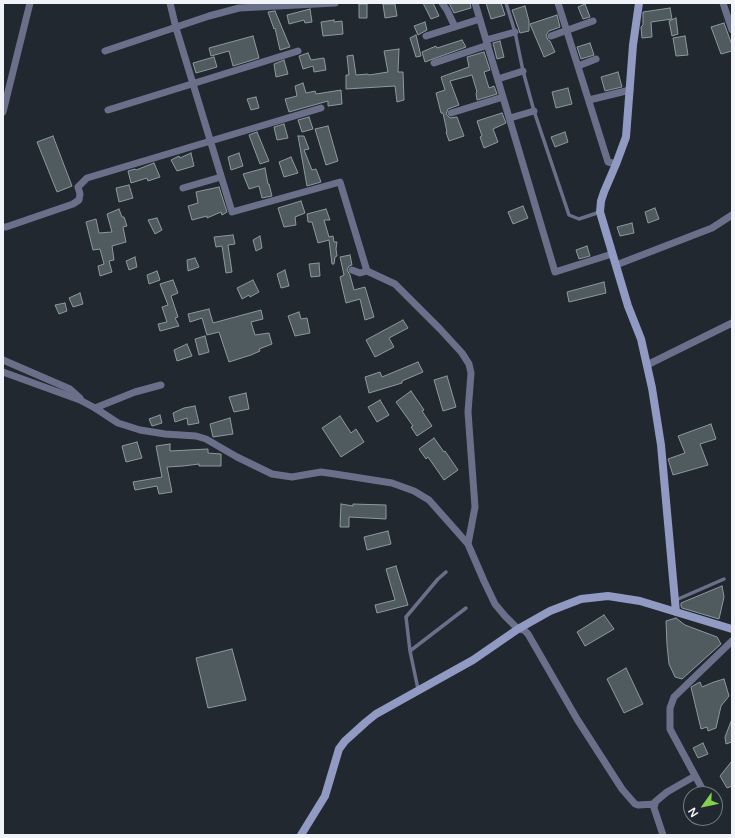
<!DOCTYPE html>
<html>
<head>
<meta charset="utf-8">
<style>
	body { margin:0 }
	#map { position:relative; width:735px; height:838px; overflow:hidden; background:#22282f; font-family:"Varela Round",sans-serif }
	canvas { display:block }
	.frame { position:absolute; inset:0; border:4px solid #f0f4f9; pointer-events:none }
	.north { position:absolute; left:683px; top:786px; width:40px; height:40px; box-sizing:border-box; background:#22282f; border:1px solid #747a80; border-radius:50%; rotate:237deg; font-size:11px; font-weight:700; line-height:16px; text-align:center; color:#f0f4f9 }
	.north::after { content:''; display:block; margin:auto; width:14px; height:18px; background:#83d04e; clip-path:polygon(50% 0,100% 100%,50% 72%,0 100%) }
</style>
</head>
<body>
<div id="map">
<canvas width="735" height="838"></canvas>
<div class="frame"></div>
<div class="north">N</div>
</div>
<script>
const g = document.querySelector('canvas').getContext('2d');
g.lineJoin = 'round';
function paint(path, color) { g.fillStyle = color; g.fill(path, 'evenodd'); }
const toPath = rows => new Path2D(rows.map(r => 'M' + r).join(''));
function strokePath(path, color, width, dash) { g.strokeStyle = color; g.lineWidth = width; g.lineCap = dash ? 'butt' : 'round'; g.setLineDash(dash || []); g.stroke(path); }
const building = toPath([
	[423,3,433,3,439,16,431,19,423,3],
	[449,3,470,3,471,8,454,13,449,3],
	[486,3,501,3,505,15,491,19,486,3],
	[359,4,367,4,367,18,359,18,359,4],
	[383,4,395,4,397,16,385,18,383,4],
	[585,4,590,17,583,19,578,7,585,4],
	[525,6,529,21,529,31,520,33,512,10,525,6],
	[670,8,672,19,651,22,652,37,642,38,641,27,643,25,643,12,670,8],
	[310,9,312,22,305,23,304,20,289,24,287,15,310,9],
	[275,11,290,47,280,50,275,28,274,29,268,12,275,11],
	[557,15,560,27,549,31,546,35,548,40,550,41,555,52,544,57,530,24,557,15],
	[676,18,678,34,672,36,669,21,676,18],
	[334,20,334,22,342,21,343,34,323,36,321,22,334,20],
	[425,22,427,30,418,35,414,26,425,22],
	[724,23,732,45,732,51,721,54,711,27,724,23],
	[416,35,421,56,416,57,410,38,416,35],
	[253,36,259,58,233,66,229,51,211,56,209,48,253,36],
	[685,36,688,55,676,56,673,38,685,36],
	[462,40,466,47,425,62,422,52,436,46,437,48,462,40],
	[500,41,504,57,497,59,493,43,500,41],
	[590,43,594,55,581,59,577,47,590,43],
	[399,49,398,72,403,72,404,100,397,102,395,86,346,89,346,75,349,75,347,56,353,55,356,75,368,74,369,75,388,72,384,51,399,49],
	[484,52,490,70,484,72,489,88,494,86,497,94,477,100,476,93,477,92,472,75,450,81,459,105,448,109,446,114,450,118,457,117,464,136,449,141,446,132,447,132,443,113,441,113,436,93,445,90,441,77,469,67,467,57,484,52],
	[308,53,311,60,324,58,326,70,314,72,313,66,303,69,299,56,308,53],
	[214,57,217,67,196,73,193,63,214,57],
	[284,60,288,74,276,77,274,64,284,60],
	[618,72,622,87,605,91,601,77,618,72],
	[303,83,306,93,315,91,316,94,341,90,342,104,328,106,328,101,289,112,285,99,297,96,295,86,303,83],
	[568,88,572,104,556,108,552,92,568,88],
	[256,97,259,108,251,110,247,99,256,97],
	[502,113,506,123,493,129,498,142,484,148,480,137,482,136,477,121,502,113],
	[309,117,313,129,302,132,298,120,309,117],
	[284,124,288,138,277,140,274,127,284,124],
	[328,126,338,161,326,165,315,129,328,126],
	[257,132,269,161,260,164,249,135,257,132],
	[565,132,568,142,555,147,551,137,565,132],
	[53,136,72,186,57,192,37,142,53,136],
	[298,136,304,136,309,149,304,150,312,170,316,169,321,182,307,186,298,136],
	[191,153,194,166,177,171,171,160,179,156,180,158,191,153],
	[239,153,243,166,231,170,228,157,239,153],
	[291,157,298,173,284,177,279,162,291,157],
	[154,163,160,177,148,181,147,178,131,183,128,171,135,169,136,170,154,163],
	[265,168,268,184,269,184,272,196,262,198,259,186,249,189,243,174,265,168],
	[129,185,133,198,119,202,116,188,129,185],
	[219,187,227,212,222,215,221,212,207,218,207,216,192,220,188,206,198,203,196,192,219,187],
	[301,201,305,213,295,217,296,225,284,227,278,208,301,201],
	[523,206,528,218,513,224,508,212,523,206],
	[655,208,659,219,648,223,645,212,655,208],
	[119,209,122,217,124,217,127,226,123,227,126,242,112,246,114,260,109,261,112,272,100,276,98,266,104,264,100,249,93,250,86,222,96,219,99,233,112,232,107,214,119,209],
	[326,209,330,220,324,220,329,237,333,236,334,242,337,242,336,249,337,256,335,257,334,264,332,264,329,240,318,243,312,222,308,222,307,214,326,209],
	[157,218,162,230,155,234,148,220,157,218],
	[632,223,634,233,620,236,617,227,632,223],
	[233,235,235,244,228,245,232,272,226,273,222,246,216,247,214,237,233,235],
	[260,236,262,248,256,251,253,240,260,236],
	[587,246,590,256,579,259,576,250,587,246],
	[350,255,352,265,349,266,347,270,350,275,354,290,365,287,374,317,365,320,360,299,346,303,340,277,344,275,340,257,350,255],
	[135,257,137,267,129,270,126,261,135,257],
	[195,258,199,267,188,271,187,260,195,258],
	[319,263,320,276,311,277,309,264,319,263],
	[285,270,289,286,281,288,277,274,285,270],
	[157,271,160,280,149,284,147,275,157,271],
	[173,280,178,293,171,296,178,317,175,318,179,326,160,331,158,324,167,322,162,307,168,305,160,284,173,280],
	[253,280,259,292,250,297,249,295,242,299,237,288,253,280],
	[604,282,606,293,569,302,567,292,604,282],
	[80,293,83,304,73,307,69,298,80,293],
	[65,303,67,311,59,314,55,305,65,303],
	[209,309,213,323,261,310,263,319,251,322,255,335,269,333,272,344,259,349,260,351,251,355,229,362,219,332,207,335,202,318,190,322,188,314,209,309],
	[299,312,301,319,307,318,310,333,295,336,288,316,299,312],
	[403,320,408,328,389,338,394,347,375,357,366,340,403,320],
	[205,336,209,352,199,355,195,339,205,336],
	[187,344,192,356,177,361,174,350,187,344],
	[418,362,423,372,402,381,402,383,369,393,365,377,380,372,382,377,418,362],
	[447,376,456,407,443,411,434,380,447,376],
	[411,391,424,410,422,411,432,426,417,436,411,427,413,426,396,402,411,391],
	[246,393,249,409,234,412,229,397,246,393],
	[380,400,389,415,377,422,368,407,380,400],
	[195,406,199,423,188,425,187,418,175,422,173,413,184,408,195,406],
	[160,415,162,423,152,426,149,419,160,415],
	[340,416,351,433,356,429,364,442,341,457,322,428,340,416],
	[230,418,233,434,213,437,210,424,230,418],
	[711,424,716,439,700,444,708,465,673,475,668,459,685,453,678,436,711,424],
	[434,438,444,452,445,451,458,470,444,480,428,457,426,459,419,449,434,438],
	[137,442,142,458,126,462,122,446,137,442],
	[170,444,170,451,208,449,208,453,221,454,221,466,199,466,199,464,183,466,167,467,172,492,159,494,157,486,135,490,133,482,162,477,156,446,170,444],
	[341,504,353,506,353,504,386,505,386,519,349,517,349,527,340,527,341,504],
	[388,531,391,544,367,550,364,537,388,531],
	[396,566,408,605,377,613,375,605,395,600,386,569,396,566],
	[722,586,724,597,719,619,682,608,681,606,681,603,722,586],
	[604,615,614,629,585,646,577,632,604,615],
	[676,618,685,625,717,637,721,644,682,679,675,677,669,664,667,645,666,621,676,618],
	[232,649,246,700,208,708,196,658,232,649],
	[626,668,643,704,624,713,607,679,626,668],
	[724,679,729,696,721,706,716,728,708,731,707,727,701,729,691,687,700,682,702,687,714,682,724,679],
	[732,719,732,742,726,744,725,737,732,719],
	[703,743,708,754,698,758,693,748,703,743],
	[732,761,732,786,727,788,720,776,732,761]
]);
paint(building, '#505b60');
strokePath(building, '#8d999f', 1);
strokePath(toPath([
	[506,3,515,32,523,71,534,111,569,215,579,219,600,212],
	[676,600,724,579],
	[410,651,466,608],
	[418,689,410,651,406,617,438,579,446,572]
]), '#6b708a', 3.5);
strokePath(toPath([
	[170,3,176,28,232,212,340,182,367,271],
	[442,3,447,10,455,27],
	[475,3,555,272,612,254],
	[558,3,608,162,616,164],
	[723,3,732,30],
	[426,36,480,19],
	[551,36,593,21],
	[486,40,515,32],
	[105,51,209,16,239,8,335,3],
	[434,63,488,45],
	[578,66,596,59],
	[498,79,523,71],
	[589,100,630,90],
	[108,110,298,51],
	[3,112,30,3],
	[451,113,503,97],
	[510,118,534,111],
	[183,188,221,177],
	[3,227,6,227,73,204,79,200,80,194,78,187,87,178,321,108],
	[616,265,712,228,732,215],
	[352,270,360,273,367,271,395,284,440,329,462,353,469,364,471,373,468,412,475,507,468,544],
	[3,360,70,389,80,398],
	[647,365,732,323],
	[3,372,80,400,95,408,118,423,140,430,165,434,196,436,206,439,237,457,272,474,292,477,321,472,335,474,392,483,414,491,429,500,468,544,484,581,495,604,505,616,518,629,524,630,528,634,577,719,622,789,635,804,638,805,655,804],
	[95,408,135,392,161,385],
	[705,794,670,729,670,708,674,697,732,641],
	[663,835,654,808,655,802,667,792,695,776]
]), '#6b708a', 7);
strokePath(toPath([
	[639,3,633,45,626,137,616,164,604,192,601,201,600,212,628,306,641,339,652,388,661,445,676,612],
	[301,835,325,796,339,749,345,741,366,722,376,714,473,660,518,629,550,611,581,599,608,596,640,601,732,629]
]), '#919ac3', 8);
</script>
</body>
</html>
